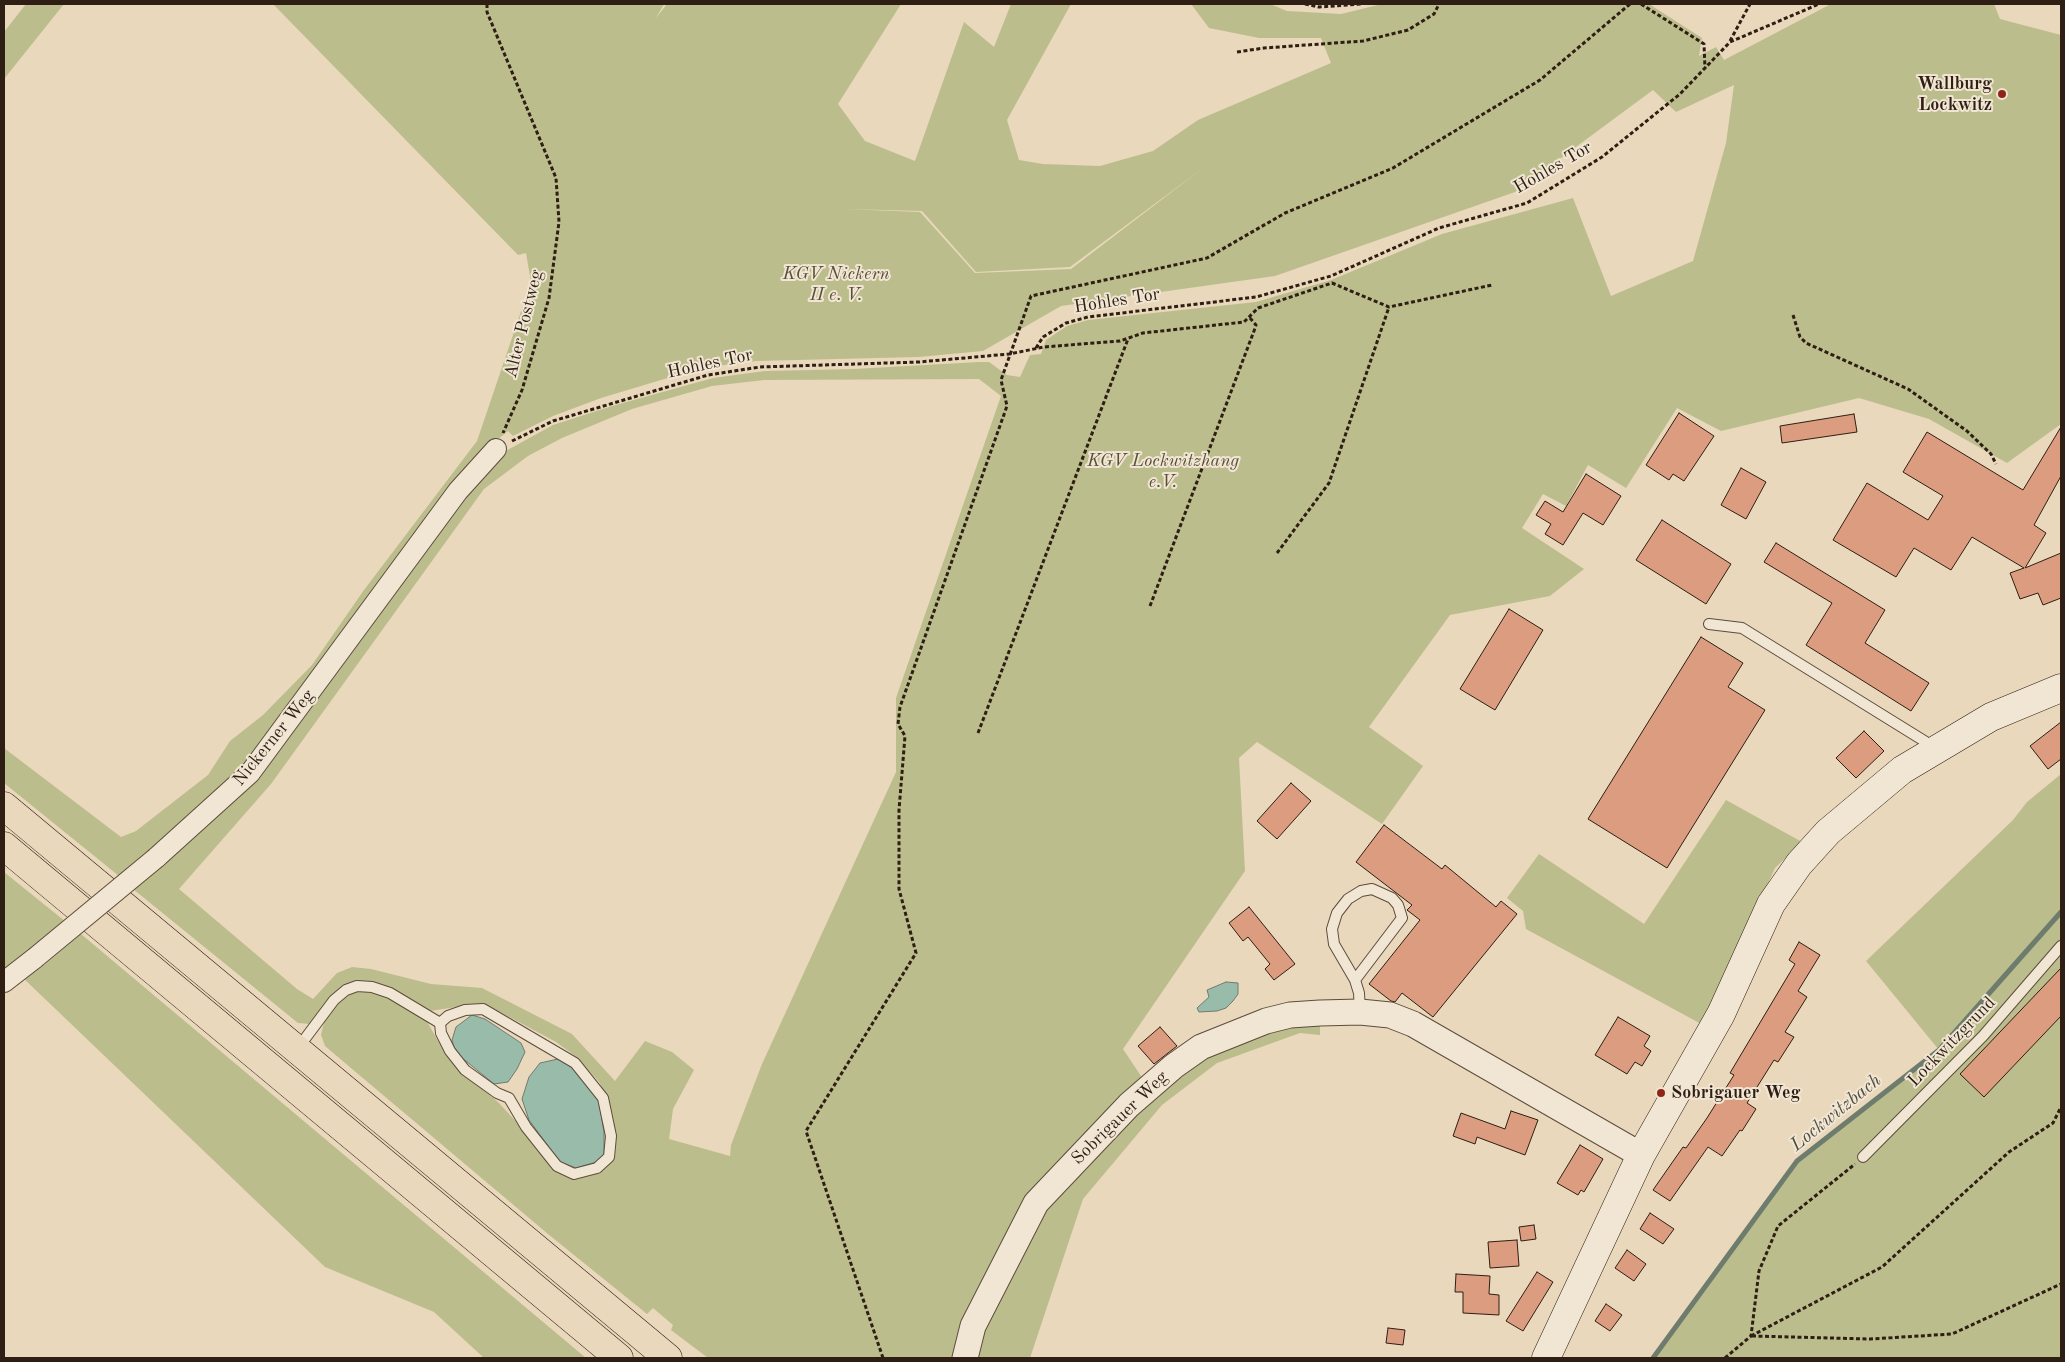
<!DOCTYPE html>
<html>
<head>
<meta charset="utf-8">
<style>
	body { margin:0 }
	#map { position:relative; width:2065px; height:1362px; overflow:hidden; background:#e9d8bb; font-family:"Old Standard TT",serif }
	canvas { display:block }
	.frame { position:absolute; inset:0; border:5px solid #2e1e13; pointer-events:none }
</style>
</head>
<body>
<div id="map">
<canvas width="2065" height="1362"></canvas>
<div class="frame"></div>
</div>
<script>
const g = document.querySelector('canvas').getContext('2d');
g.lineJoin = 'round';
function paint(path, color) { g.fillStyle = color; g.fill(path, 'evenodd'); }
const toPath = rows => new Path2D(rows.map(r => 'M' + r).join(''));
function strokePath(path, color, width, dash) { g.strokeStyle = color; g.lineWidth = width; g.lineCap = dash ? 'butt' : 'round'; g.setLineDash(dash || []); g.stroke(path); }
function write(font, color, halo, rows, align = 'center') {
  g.font = font + ' "Old Standard TT",serif'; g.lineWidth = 4; g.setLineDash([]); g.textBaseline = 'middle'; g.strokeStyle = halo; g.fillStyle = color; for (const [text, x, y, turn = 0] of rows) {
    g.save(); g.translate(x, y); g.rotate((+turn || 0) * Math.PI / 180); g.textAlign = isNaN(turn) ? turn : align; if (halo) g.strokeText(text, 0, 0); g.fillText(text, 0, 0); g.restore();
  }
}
paint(toPath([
	[26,4,64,4,4,79,4,32],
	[273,4,664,4,656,18,667,4,901,4,838,104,865,141,915,161,964,22,994,47,1011,4,1071,4,1007,120,1019,160,1043,164,1100,166,1153,151,1198,120,1331,63,1321,38,1259,38,1209,28,1191,4,1270,4,1287,11,1341,14,1382,4,1649,4,1702,38,1699,56,1716,47,1724,60,1831,4,1994,4,2000,19,2061,35,2061,424,2007,463,1929,419,1859,398,1721,431,1677,408,1626,488,1588,465,1566,506,1543,494,1522,528,1584,569,1550,596,1450,615,1369,727,1423,766,1382,824,1257,742,1239,758,1245,871,1123,1049,1151,1091,1201,1054,1309,1021,1320,1020,1320,1035,1300,1033,1217,1063,1162,1105,1083,1199,1030,1358,708,1358,671,1330,673,1325,653,1308,647,1314,548,1234,345,1063,325,1046,321,1035,324,1022,335,1006,355,991,370,991,389,997,425,1018,442,1048,461,1072,498,1102,521,1127,574,1177,590,1176,607,1166,613,1160,616,1148,607,1097,599,1082,578,1058,556,1042,487,1005,470,1005,430,1011,394,991,360,984,310,1024,298,1023,133,889,234,800,467,490,502,453,553,425,612,406,713,378,765,371,854,369,979,362,989,362,1007,375,1020,377,1030,355,1041,354,1046,340,1067,326,1088,320,1256,302,1331,280,1442,234,1573,198,1611,296,1693,261,1726,143,1734,85,1676,112,1653,90,1515,192,1275,276,1061,306,983,351,919,357,756,361,701,368,601,398,553,416,513,436,508,431,492,444,242,769,119,876,4,783,4,748,121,837,136,831,208,775,230,741,263,715,312,665,364,590,477,441,531,282,526,253,518,255],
	[1203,168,1071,269,975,273,920,212,844,209,922,211,976,272,1070,267],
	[979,379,1001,396,896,698,896,772,762,1064,731,1145,730,1156,669,1139,673,1109,694,1070,672,1052,645,1041,615,1081,572,1034,482,988,431,984,371,969,352,967,337,973,313,999,297,989,179,889,271,784,484,489,528,456,562,438,632,409,712,386,764,380],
	[2061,774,2061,1358,1653,1358,1797,1161,1939,1050,1866,961,2013,820,2027,802],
	[1726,800,1802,842,1775,868,1703,1025,1526,929,1523,911,1507,898,1539,854,1644,924],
	[4,872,66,922,6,970,4,969],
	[81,934,586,1358,484,1358,434,1312,325,1267,21,976,38,962,42,967]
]), '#bcbd8c');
const water = toPath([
	[1226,982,1238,983,1238,994,1233,1001,1226,1008,1217,1011,1199,1012,1197,1008,1209,997,1207,990,1226,982],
	[472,1015,485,1019,521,1043,525,1052,517,1069,508,1082,494,1084,461,1057,454,1047,452,1040,456,1027,472,1015],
	[558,1059,572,1067,590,1088,599,1102,604,1132,604,1155,596,1162,576,1168,560,1162,529,1120,522,1099,529,1077,540,1063,558,1059]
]);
paint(water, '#9ba');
strokePath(water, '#6e7c6e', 1);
strokePath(toPath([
	[1653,1358,1797,1161,1939,1050,2061,912]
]), '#6e7c6e', 5);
const building = toPath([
	[1679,413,1714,436,1684,481,1673,474,1669,480,1646,465,1679,413],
	[1854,414,1857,432,1782,443,1780,426,1854,414],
	[2061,427,2061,476,2034,525,2046,533,2025,568,2061,553,2061,598,2043,605,2038,593,2020,599,2010,573,2024,568,1972,537,1951,570,1914,548,1896,577,1833,540,1867,483,1928,520,1943,496,1903,472,1927,432,2023,490,2061,427],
	[1741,468,1766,482,1746,519,1721,505,1741,468],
	[1586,474,1621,496,1603,525,1583,513,1563,545,1545,534,1551,524,1536,515,1545,501,1563,512,1586,474],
	[1662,520,1731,564,1706,604,1636,560,1662,520],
	[1776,543,1885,610,1865,643,1929,683,1911,711,1806,645,1832,603,1764,562,1776,543],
	[1509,609,1543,630,1495,710,1460,689,1509,609],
	[1701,637,1743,663,1728,687,1765,710,1667,868,1588,819,1701,637],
	[2061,722,2061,759,2048,769,2030,746,2061,722],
	[1864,731,1884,751,1856,778,1836,758,1864,731],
	[1291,783,1311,801,1277,839,1257,821,1291,783],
	[1384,825,1442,869,1445,865,1496,907,1501,901,1517,914,1433,1017,1402,993,1395,1002,1391,1001,1369,984,1420,920,1407,910,1412,905,1356,862,1384,825],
	[1249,907,1295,964,1274,980,1265,969,1270,964,1248,937,1243,941,1229,923,1249,907],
	[1799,942,1820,955,1798,991,1807,997,1785,1032,1794,1037,1778,1062,1774,1060,1747,1103,1756,1109,1742,1131,1740,1130,1722,1156,1708,1147,1670,1201,1653,1190,1683,1147,1686,1148,1707,1118,1734,1075,1730,1073,1795,964,1789,960,1799,942],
	[2061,968,2061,1016,1984,1097,1960,1074,2061,968],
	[1618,1017,1650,1036,1644,1046,1651,1051,1642,1066,1635,1062,1627,1074,1595,1055,1618,1017],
	[1160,1027,1177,1046,1154,1064,1138,1046,1160,1027],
	[1511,1111,1538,1120,1525,1155,1477,1137,1475,1144,1453,1136,1461,1113,1505,1129,1511,1111],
	[1580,1145,1603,1159,1584,1192,1581,1190,1578,1195,1557,1183,1580,1145],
	[1650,1213,1674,1229,1663,1244,1640,1229,1650,1213],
	[1534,1225,1536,1239,1521,1241,1519,1227,1534,1225],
	[1517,1240,1519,1266,1490,1268,1488,1242,1517,1240],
	[1627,1250,1646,1264,1634,1281,1615,1268,1627,1250],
	[1537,1272,1553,1282,1523,1331,1506,1321,1537,1272],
	[1456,1274,1490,1276,1489,1294,1499,1295,1499,1315,1463,1313,1463,1292,1455,1292,1456,1274],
	[1606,1304,1622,1315,1610,1331,1595,1321,1606,1304],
	[1388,1328,1405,1330,1403,1345,1386,1343,1388,1328]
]);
paint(building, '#dc9c80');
strokePath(building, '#2e1e13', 1);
const service = toPath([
	[1709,624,1742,628,1934,747],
	[1355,980,1402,918,1398,905,1392,898,1372,889,1361,891,1348,899,1337,913,1332,929,1334,944,1355,980,1359,993,1360,1012],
	[298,1048,334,1000,346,990,357,986,372,987,390,993,440,1023,441,1033,450,1051,465,1070,497,1093,509,1098,526,1127,557,1166,574,1174,597,1168,609,1157,611,1136,603,1098,575,1063,483,1009,465,1010,448,1016,440,1023],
	[1863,1157,1983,1036,2061,946]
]);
const minor = toPath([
	[156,858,250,773,458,491,496,449],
	[4,982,35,958]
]);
const tertiary = toPath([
	[965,1358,973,1326,1036,1203,1129,1105,1174,1066,1201,1047,1266,1021,1290,1015,1320,1013,1360,1012,1390,1015,1413,1024,1641,1155]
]);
const secondary = toPath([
	[1546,1358,1641,1155,1721,1014,1771,904,1799,864,1828,832,1902,770,1991,717,2061,688]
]);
const motorway = toPath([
	[4,806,668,1358],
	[4,846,619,1358]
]);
strokePath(service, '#5d4c3d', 12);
strokePath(minor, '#5d4c3d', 22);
strokePath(tertiary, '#5d4c3d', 27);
strokePath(secondary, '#2e1e13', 29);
strokePath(motorway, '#2e1e13', 29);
strokePath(toPath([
	[487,4,487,12,556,178,559,222,549,298,522,390,503,433],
	[1305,4,1319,7,1362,4],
	[1641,4,1704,44,1705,68],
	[1730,41,1750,4],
	[1237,52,1264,48,1363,41,1408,30,1434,14,1439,4],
	[1793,315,1800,337,1806,343,1908,389,1967,431,1991,454,1996,464],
	[1036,348,1043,337,1066,323,1088,317,1256,297,1331,276,1439,228,1527,203,1602,157,1680,94,1730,42,1819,4],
	[512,441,553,421,708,375,760,367,919,362,1009,354,1044,347,1120,341,1143,333,1244,322,1258,308,1332,283,1389,307,1492,285],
	[1277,553,1329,483,1389,307],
	[1150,606,1254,331,1256,325,1249,317],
	[978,733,1128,339],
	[1751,1336,1882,1267,2009,1152,2053,1123,2061,1107],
	[1752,1336,1870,1339,1952,1334,2061,1284],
	[883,1358,806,1131,916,953,899,889,899,810,905,736,898,724,900,707,1007,406,1001,380,1031,296,1207,258,1285,213,1393,168,1540,80,1630,4],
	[1725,1358,1751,1336,1759,1271,1778,1226,1855,1164]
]), '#2e1e13', 3, [4, 2.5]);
strokePath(service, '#f1e6d3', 10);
strokePath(minor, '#f1e6d3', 20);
strokePath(tertiary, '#f1e6d3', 25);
strokePath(secondary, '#f1e6d3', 28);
strokePath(motorway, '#e9d8bb', 28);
const minorBridge = toPath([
	[35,958,156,858]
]);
strokePath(minorBridge, '#5d4c3d', 22, []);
strokePath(minorBridge, '#f1e6d3', 20);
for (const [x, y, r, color] of [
	[2002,94,5,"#8f2418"],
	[1661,1093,5,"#8f2418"]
]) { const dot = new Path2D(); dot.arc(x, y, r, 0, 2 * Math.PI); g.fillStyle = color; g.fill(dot); strokePath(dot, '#f1e6d3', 2); }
write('bold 18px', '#2e1e13', '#f1e6d3', [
	["Wallburg",1992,84],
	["Lockwitz",1992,105],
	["Sobrigauer Weg",1671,1093,"left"]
], 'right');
write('18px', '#2e1e13', '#f1e6d3', [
	["Hohles Tor",1553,168,-30],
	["Hohles Tor",1117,301,-9],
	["Alter Postweg",524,324,-76],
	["Hohles Tor",710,364,-12],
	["Nickerner Weg",274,738,-51],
	["Lockwitzgrund",1952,1042,-46],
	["Sobrigauer Weg",1120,1118,-44]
]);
write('italic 18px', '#594e37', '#f1e6d3', [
	["KGV Nickern",836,274],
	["II e. V.",836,295],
	["KGV Lockwitzhang",1163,461],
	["e.V.",1163,482]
]);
write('italic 19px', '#4e4d40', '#f1e6d3', [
	["Lockwitzbach",1836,1113,-39]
]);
</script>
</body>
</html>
